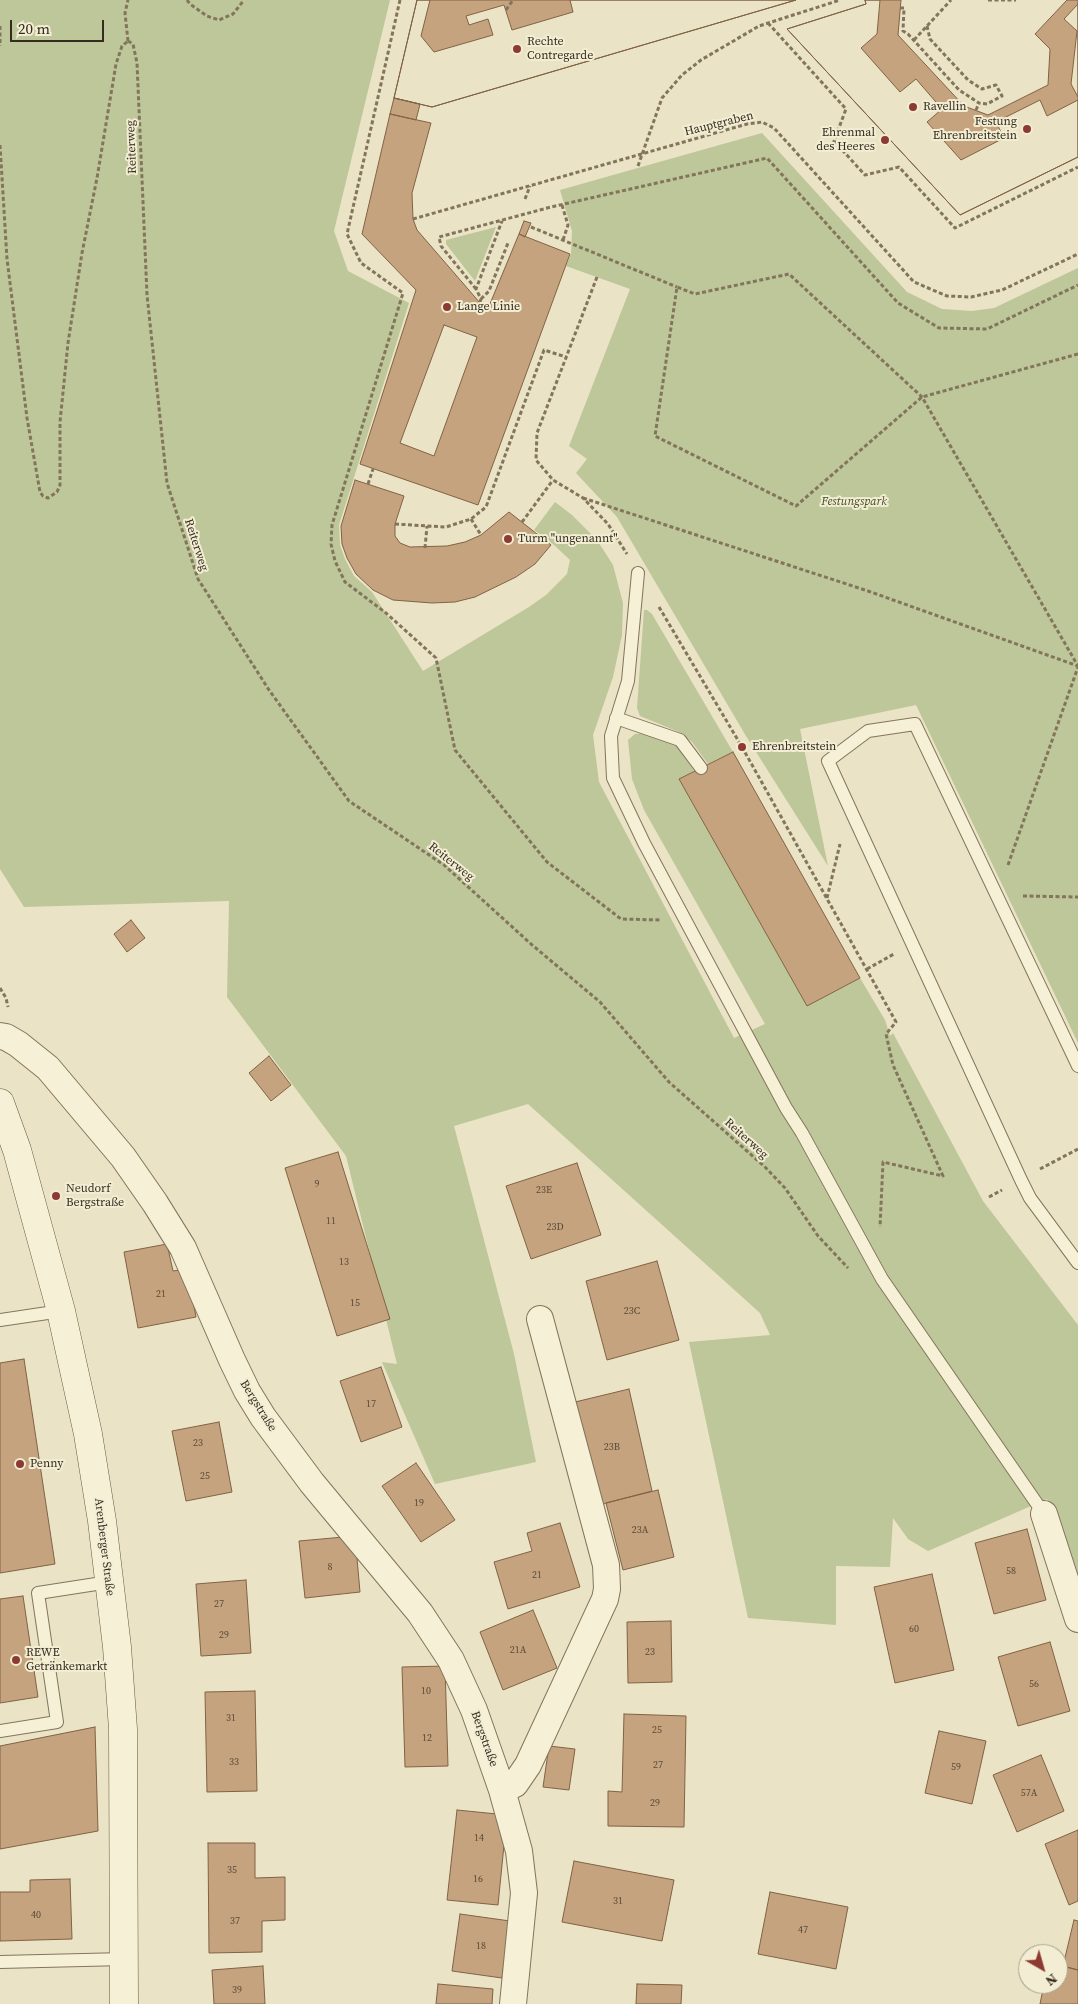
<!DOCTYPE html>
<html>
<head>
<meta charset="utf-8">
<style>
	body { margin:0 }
	#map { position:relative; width:1078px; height:2004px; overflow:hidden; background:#eae3c5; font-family:"Source Serif 4",serif }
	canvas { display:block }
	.north { position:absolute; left:1018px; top:1944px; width:50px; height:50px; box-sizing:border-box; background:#f2edd3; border:1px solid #a6a08b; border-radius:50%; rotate:142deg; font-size:14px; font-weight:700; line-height:20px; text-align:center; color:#352c1f }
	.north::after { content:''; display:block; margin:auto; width:18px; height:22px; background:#8d3a32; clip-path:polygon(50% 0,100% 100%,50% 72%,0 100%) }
	.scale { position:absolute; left:10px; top:20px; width:94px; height:22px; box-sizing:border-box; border:2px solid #352c1f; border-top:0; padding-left:6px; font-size:15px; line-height:18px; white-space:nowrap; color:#352c1f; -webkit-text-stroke:4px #f2edd3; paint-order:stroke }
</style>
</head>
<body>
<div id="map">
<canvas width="1078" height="2004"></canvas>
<div class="north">N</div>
<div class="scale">20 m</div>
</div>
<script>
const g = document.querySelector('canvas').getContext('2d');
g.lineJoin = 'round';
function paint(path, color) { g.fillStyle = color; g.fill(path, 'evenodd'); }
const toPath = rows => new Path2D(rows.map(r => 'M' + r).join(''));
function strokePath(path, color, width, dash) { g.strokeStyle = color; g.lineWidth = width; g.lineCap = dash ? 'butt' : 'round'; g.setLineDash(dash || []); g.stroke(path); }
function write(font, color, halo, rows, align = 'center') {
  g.font = font + ' "Source Serif 4",serif'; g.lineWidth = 4; g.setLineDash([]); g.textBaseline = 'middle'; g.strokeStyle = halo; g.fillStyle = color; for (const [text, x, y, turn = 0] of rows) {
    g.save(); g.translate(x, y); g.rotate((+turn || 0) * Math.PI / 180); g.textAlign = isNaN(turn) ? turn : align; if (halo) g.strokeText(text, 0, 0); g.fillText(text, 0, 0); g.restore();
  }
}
paint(toPath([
	[0,0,390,0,334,231,348,271,409,303,339,525,340,545,345,559,354,576,372,592,423,671,529,607,546,595,567,574,570,560,553,544,534,530,555,502,572,515,597,540,613,565,623,603,622,635,613,677,593,735,599,782,734,1038,765,1024,644,810,632,779,628,740,635,734,645,733,675,744,694,771,679,779,807,1006,860,978,885,1020,890,1036,893,1033,983,1201,1078,1325,1078,1587,1065,1541,1047,1499,928,1551,908,1539,893,1518,890,1567,836,1566,836,1625,748,1618,689,1342,770,1335,760,1313,528,1104,454,1126,514,1354,536,1462,435,1484,382,1362,397,1364,346,1156,227,997,229,901,24,907,0,869],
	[762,133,907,292,942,309,972,311,994,308,1078,268,1078,1043,916,705,800,729,828,866,746,736,617,517,576,473,587,459,569,446,630,289,566,266,571,254,572,231,560,190],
	[496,227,475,281,446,244,446,240],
	[644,610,647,610,652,614,733,752,708,764,692,742,679,732,640,716,637,708]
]), '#bdc799');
const building = toPath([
	[417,0,796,0,432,107,394,98,417,0],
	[417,0,430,0,421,36,434,52,493,35,488,19,469,25,466,16,504,5,512,30,573,12,570,0,796,0,432,107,394,98,417,0],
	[865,0,901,0,898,35,964,106,988,115,1048,85,1050,49,1035,34,1067,0,1078,0,1078,157,960,215,787,29,866,4,865,0],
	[865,0,880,0,877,34,861,48,900,92,916,79,942,109,927,122,961,160,1004,138,996,122,1040,100,1047,116,1078,100,1078,157,960,215,787,29,866,4,865,0],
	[1078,4,1078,97,1071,84,1077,31,1064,19,1078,4],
	[394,98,420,104,416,120,390,114,394,98],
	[390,114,431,123,412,193,413,219,417,230,487,311,519,234,570,254,478,505,360,464,416,290,362,234,390,114],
	[524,221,531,223,525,237,519,234,524,221],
	[444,325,477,337,434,456,400,443,444,325],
	[355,480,404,496,395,524,395,536,400,543,410,547,447,546,465,542,481,535,509,512,551,545,535,564,516,577,475,597,455,602,432,603,393,600,373,590,356,574,347,558,342,544,341,526,355,480],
	[733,752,860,978,807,1006,679,779,733,752],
	[131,920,145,938,127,952,114,934,131,920],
	[269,1056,291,1085,271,1101,249,1073,269,1056],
	[338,1152,390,1319,337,1336,285,1168,338,1152],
	[577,1163,601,1235,531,1259,506,1186,577,1163],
	[167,1244,173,1271,187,1269,196,1317,138,1328,124,1252,167,1244],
	[657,1261,679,1340,607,1360,586,1281,657,1261],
	[24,1359,55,1564,0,1573,0,1363,24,1359],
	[381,1367,402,1427,361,1442,340,1381,381,1367],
	[629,1389,652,1491,606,1503,597,1508,571,1403,629,1389],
	[219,1422,232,1492,186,1501,172,1431,219,1422],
	[416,1463,455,1520,421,1542,382,1486,416,1463],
	[658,1490,674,1557,623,1570,606,1503,658,1490],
	[560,1523,580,1587,508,1609,494,1562,532,1551,527,1533,560,1523],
	[1027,1529,1046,1600,994,1614,975,1543,1027,1529],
	[355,1536,360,1592,305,1598,299,1541,355,1536],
	[932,1574,954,1670,895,1683,874,1587,932,1574],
	[246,1580,251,1653,201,1656,196,1584,246,1580],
	[23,1596,38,1697,0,1703,0,1599,23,1596],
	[533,1610,557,1668,503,1690,480,1632,533,1610],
	[671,1621,672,1682,628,1683,627,1622,671,1621],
	[1050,1642,1070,1711,1018,1726,998,1657,1050,1642],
	[445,1666,448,1766,405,1767,402,1667,445,1666],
	[255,1691,257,1791,207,1792,205,1692,255,1691],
	[624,1714,686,1716,684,1827,608,1826,608,1791,622,1792,624,1714],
	[95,1727,98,1831,0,1849,0,1746,95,1727],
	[939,1731,986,1741,972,1804,925,1793,939,1731],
	[549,1746,575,1749,569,1790,543,1787,549,1746],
	[1041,1755,1064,1811,1017,1832,993,1775,1041,1755],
	[457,1810,507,1815,498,1905,447,1900,457,1810],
	[1078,1830,1078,1901,1069,1905,1045,1844,1078,1830],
	[208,1843,255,1843,255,1878,285,1877,285,1920,262,1921,262,1952,209,1953,208,1843],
	[574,1861,674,1880,662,1941,562,1922,574,1861],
	[70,1879,72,1939,0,1941,0,1892,30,1892,30,1880,70,1879],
	[770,1892,848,1907,836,1969,758,1954,770,1892],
	[460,1914,510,1921,502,1978,452,1971,460,1914],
	[1074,1920,1078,1921,1078,1970,1063,1966,1074,1920],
	[1058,1965,1078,1970,1078,2004,1040,2004,1044,1984,1058,1984,1058,1965],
	[263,1966,265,2004,214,2004,212,1970,263,1966],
	[438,1984,493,1989,492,2004,436,2004,438,1984],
	[637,1984,682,1985,681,2004,636,2004,637,1984]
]);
paint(building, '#c5a37e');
strokePath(building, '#806244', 1);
const lane = toPath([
	[638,573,628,681,611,736,613,778,644,843,786,1108,802,1133,882,1279,1044,1514],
	[616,718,680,740,701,768],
	[1078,1066,915,724,868,731,828,761,1021,1180,1030,1198,1078,1263],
	[0,1320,61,1311],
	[0,1731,57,1722,38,1593,109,1582],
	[0,1962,125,1959]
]);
const street = toPath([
	[0,1036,6,1037,18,1044,48,1068,123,1157,155,1203,183,1248,232,1360,247,1391,263,1417,312,1483,420,1613,451,1660,474,1710,502,1790,519,1851,524,1893,513,2004],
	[1044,1514,1078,1619],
	[502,1790,515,1784,528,1765,605,1599,607,1589,606,1565,540,1319]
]);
const secondary = toPath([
	[0,1103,17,1150,61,1311,88,1434,102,1521,117,1647,123,1729,124,2004]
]);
strokePath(lane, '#83755c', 14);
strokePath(street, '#83755c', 28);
strokePath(secondary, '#655640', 29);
strokePath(toPath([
	[187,0,190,4,207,16,219,20,233,14,244,0],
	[400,0,347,234,361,263,403,293,332,525,331,544,335,561,345,582,386,613,436,658,455,750,547,862,621,919,661,920],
	[988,0,1016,0],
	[900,8,904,8,903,31,908,34,959,90,979,103,987,104,1002,96,996,85,982,89,968,80,930,39,927,26],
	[506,10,513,0],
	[768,23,846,109,834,141,865,175,899,167,955,228,1078,167],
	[0,26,0,46],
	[914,40,951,0],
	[128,41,133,44,137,63,147,295,167,483,198,579,269,690,349,801,444,865,531,944,600,1002,669,1082,765,1167,785,1188,818,1236,848,1268],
	[128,41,125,13,128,0],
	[976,110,979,103],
	[0,145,7,259,27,418,40,492,43,496,48,498,57,492,60,485,60,422,68,343,82,253,97,178,116,64,122,46,128,41],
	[638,166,662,98,682,75,701,60,759,26,840,0],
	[525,199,530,186],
	[562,205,568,225,563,240],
	[413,219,747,124,762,122,774,128,914,282,947,296,971,297,1002,290,1078,254],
	[531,227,677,287],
	[597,277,537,433,536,460,553,480,583,498,608,524,627,554],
	[476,289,441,246,439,237,551,207,767,158,898,303,939,328,987,329,1078,285],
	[481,299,489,291,508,243],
	[480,302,481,299,476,289,502,221],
	[1078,354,922,397,796,506,655,436,677,287,695,294,789,274,922,397,1078,666],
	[368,484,373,469],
	[583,498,868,591,1078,666],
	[471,519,481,535],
	[522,522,553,480],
	[395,524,446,527,471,519,486,507,544,350,566,357],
	[425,548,427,526],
	[659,607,742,747,896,1022,886,1034,893,1065,943,1176,883,1162,880,1227],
	[1008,865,1078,667],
	[1023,896,1078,897],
	[827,898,840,844],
	[867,969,894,954],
	[0,988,6,998,8,1007],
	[1040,1169,1078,1149],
	[989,1197,1002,1190]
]), '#83755c', 3, [4, 2.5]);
strokePath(lane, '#f6f0d7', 12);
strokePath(street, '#f6f0d7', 26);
strokePath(secondary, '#f6f0d7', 28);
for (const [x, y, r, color] of [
	[517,49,5,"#8d3a32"],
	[913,107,5,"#8d3a32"],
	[1027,129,5,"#8d3a32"],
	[885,140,5,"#8d3a32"],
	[447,307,5,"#8d3a32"],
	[508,539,5,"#8d3a32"],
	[742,747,5,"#8d3a32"],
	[56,1196,5,"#8d3a32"],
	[20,1464,5,"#8d3a32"],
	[16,1660,5,"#8d3a32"]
]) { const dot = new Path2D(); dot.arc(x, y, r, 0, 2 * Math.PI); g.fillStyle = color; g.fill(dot); strokePath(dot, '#f2edd3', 2); }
write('10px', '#594a37', null, [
	["9",317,1184],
	["23E",544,1190],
	["11",331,1221],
	["23D",555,1227],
	["13",344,1262],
	["21",161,1294],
	["15",355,1303],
	["23C",632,1311],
	["17",371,1404],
	["23",198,1443],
	["23B",612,1447],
	["25",205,1476],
	["19",419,1503],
	["23A",640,1530],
	["8",330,1567],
	["58",1011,1571],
	["21",537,1575],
	["27",219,1604],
	["60",914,1629],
	["29",224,1635],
	["21A",518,1650],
	["23",650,1652],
	["56",1034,1684],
	["10",426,1691],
	["31",231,1718],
	["25",657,1730],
	["12",427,1738],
	["33",234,1762],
	["27",658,1765],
	["59",956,1767],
	["57A",1029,1793],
	["29",655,1803],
	["14",479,1838],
	["35",232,1870],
	["16",478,1879],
	["31",618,1901],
	["40",36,1915],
	["37",235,1921],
	["47",803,1930],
	["18",481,1946],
	["39",237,1990]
]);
write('12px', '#352c1f', '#f2edd3', [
	["Rechte",527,42],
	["Contregarde",527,56],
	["Ravellin",923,107],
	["Festung",1017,122,"right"],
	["Ehrenbreitstein",1017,136,"right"],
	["Ehrenmal",875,133,"right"],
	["des Heeres",875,147,"right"],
	["Lange Linie",457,307],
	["Turm \"ungenannt\"",518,539],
	["Ehrenbreitstein",752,747],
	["Neudorf",66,1189],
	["Bergstraße",66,1203],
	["Penny",30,1464],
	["REWE",26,1653],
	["Getränkemarkt",26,1667]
], 'left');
write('12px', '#352c1f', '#f2edd3', [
	["Hauptgraben",719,124,-14],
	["Reiterweg",132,147,-92],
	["Reiterweg",196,545,72],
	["Reiterweg",451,862,38],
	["Reiterweg",746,1139,42],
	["Bergstraße",258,1406,58],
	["Arenberger Straße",104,1547,83],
	["Bergstraße",484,1739,70]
]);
write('italic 12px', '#414f27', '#f2edd3', [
	["Festungspark",854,502]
]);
</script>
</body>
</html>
